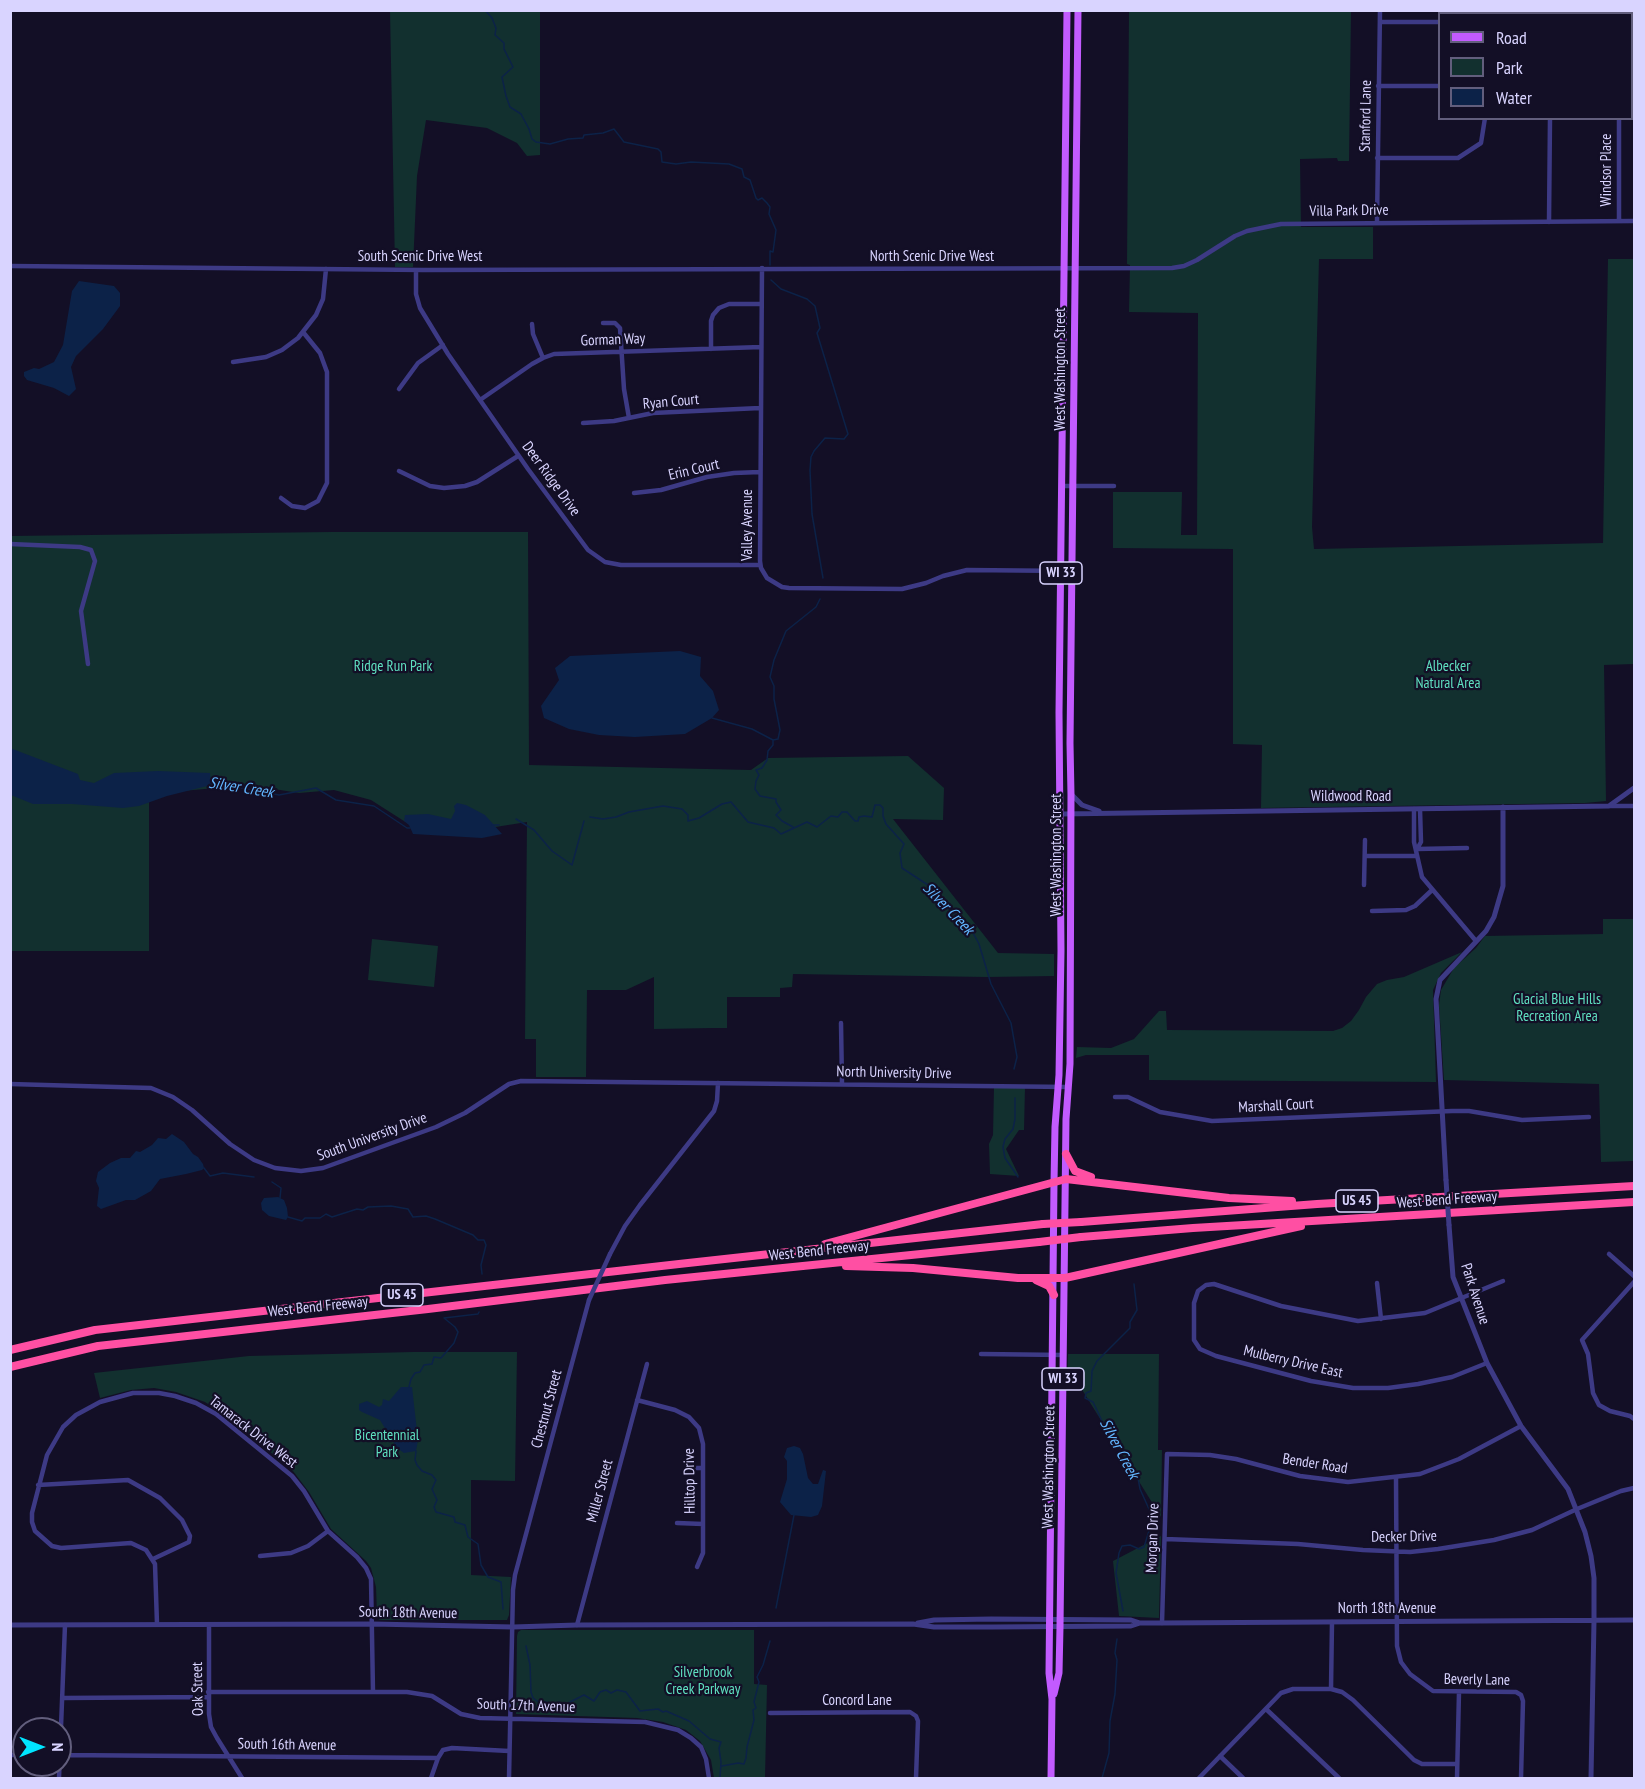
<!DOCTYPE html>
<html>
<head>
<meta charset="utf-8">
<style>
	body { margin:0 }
	#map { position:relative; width:1645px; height:1789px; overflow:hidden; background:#130f26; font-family:"PT Sans Narrow",sans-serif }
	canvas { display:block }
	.frame { position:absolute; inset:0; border:12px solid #d9d4ff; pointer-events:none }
	.legend { position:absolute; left:1438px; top:12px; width:195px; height:108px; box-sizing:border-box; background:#130f26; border:2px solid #625e7d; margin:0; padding:8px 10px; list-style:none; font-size:18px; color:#d9d4ff }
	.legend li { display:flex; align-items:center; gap:12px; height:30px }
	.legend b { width:30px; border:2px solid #625e7d }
	.north { position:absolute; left:12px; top:1717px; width:60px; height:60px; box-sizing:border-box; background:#130f26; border:2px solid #625e7d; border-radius:50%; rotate:90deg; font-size:16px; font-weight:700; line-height:24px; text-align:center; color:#d9d4ff }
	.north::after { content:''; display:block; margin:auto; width:21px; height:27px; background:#00e5ff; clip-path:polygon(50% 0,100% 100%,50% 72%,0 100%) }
</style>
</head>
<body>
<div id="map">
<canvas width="1645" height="1789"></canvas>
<div class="frame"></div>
<ul class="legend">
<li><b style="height:8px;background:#c25bff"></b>Road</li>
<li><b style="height:16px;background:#12302f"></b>Park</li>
<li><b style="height:16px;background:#0c2248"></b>Water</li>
</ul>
<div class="north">N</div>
</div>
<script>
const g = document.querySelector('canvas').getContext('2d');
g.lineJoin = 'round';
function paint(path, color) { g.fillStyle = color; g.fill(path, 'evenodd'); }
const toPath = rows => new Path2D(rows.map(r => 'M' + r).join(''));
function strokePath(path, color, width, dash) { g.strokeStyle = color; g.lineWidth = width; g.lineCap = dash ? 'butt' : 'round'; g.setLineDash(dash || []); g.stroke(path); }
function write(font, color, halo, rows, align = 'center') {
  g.font = font + ' "PT Sans Narrow",sans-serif'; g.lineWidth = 4.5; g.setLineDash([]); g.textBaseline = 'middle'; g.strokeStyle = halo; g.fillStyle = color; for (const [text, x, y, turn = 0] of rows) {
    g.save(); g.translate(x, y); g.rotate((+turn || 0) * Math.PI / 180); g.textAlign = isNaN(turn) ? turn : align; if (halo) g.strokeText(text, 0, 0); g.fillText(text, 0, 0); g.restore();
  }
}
paint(toPath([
	[390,11,540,11,540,155,527,156,517,143,487,128,426,120,417,176,413,267,395,267],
	[1129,11,1351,11,1349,161,1338,161,1337,158,1300,159,1301,227,1373,227,1373,259,1319,259,1312,527,1314,549,1603,543,1608,259,1634,259,1634,664,1604,665,1606,801,1585,803,1261,808,1262,745,1233,744,1233,549,1113,548,1113,492,1182,492,1181,535,1197,535,1198,313,1129,312,1130,265,1127,264],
	[331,532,528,532,529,765,751,770,768,758,908,756,944,788,943,820,893,819,998,953,1054,954,1054,976,987,977,793,974,792,987,780,988,780,997,727,997,727,1028,713,1028,654,1029,654,977,626,990,587,990,586,1077,536,1077,536,1039,525,1039,527,822,489,828,418,830,371,800,334,790,299,793,249,785,149,794,149,951,11,951,10,536],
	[1603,919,1634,919,1634,1161,1601,1162,1599,1084,1444,1080,1439,1005,1441,990,1454,968,1476,948,1485,936,1603,934],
	[372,939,438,946,434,987,368,980],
	[1462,952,1441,973,1433,990,1436,1082,1149,1080,1149,1055,1086,1055,1076,1058,1077,1047,1111,1048,1134,1039,1159,1011,1166,1011,1167,1030,1333,1031,1342,1028,1351,1021,1359,1010,1366,997,1377,984,1387,980,1404,977],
	[994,1087,1025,1087,1024,1130,1019,1130,1006,1149,1019,1176,990,1174,989,1144,993,1135],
	[413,1352,517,1352,515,1481,471,1480,471,1575,511,1577,509,1615,507,1620,379,1620,377,1614,376,1587,371,1568,366,1561,331,1529,309,1492,293,1471,231,1419,205,1402,176,1392,154,1388,131,1390,100,1398,94,1373,249,1356],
	[1068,1354,1159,1354,1158,1450,1162,1450,1161,1517,1081,1388,1067,1388],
	[1161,1536,1159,1618,1119,1616,1113,1561],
	[521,1630,754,1630,754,1684,767,1685,765,1778,714,1778,711,1760,700,1741,686,1730,663,1722,637,1718,516,1714,517,1636,518,1632]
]), '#12302f');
paint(toPath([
	[79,281,114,286,120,293,120,306,103,329,76,356,71,367,76,389,69,396,54,388,27,380,24,376,24,372,34,368,39,369,54,362,63,345,72,291],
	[680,651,701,657,700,676,713,691,719,710,712,718,685,734,635,737,599,735,569,729,544,718,541,706,559,680,555,668,570,656],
	[10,748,78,774,80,780,94,783,114,773,158,771,210,773,211,785,167,796,139,806,123,808,72,804,33,804,11,795],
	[457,803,466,805,485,815,502,834,482,838,413,834,409,825,404,821,405,815,428,814,451,819,455,811,454,806],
	[172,1134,184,1142,193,1154,198,1157,203,1164,204,1168,202,1170,186,1174,160,1179,151,1191,135,1200,126,1200,101,1209,97,1206,99,1188,96,1181,98,1172,110,1163,121,1158,130,1158,136,1151,140,1152,152,1145,158,1138,166,1139],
	[278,1197,284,1200,287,1208,288,1217,286,1220,269,1216,262,1210,261,1203,264,1198],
	[401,1387,412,1387,418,1440,416,1451,404,1453,397,1448,380,1420,362,1412,359,1410,359,1404,367,1401,379,1407,382,1405,383,1399,389,1401],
	[794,1446,800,1448,803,1454,808,1478,813,1484,818,1484,823,1470,826,1471,822,1506,818,1515,811,1517,791,1515,780,1502,787,1479,787,1461,784,1457,787,1448]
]), '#0c2248');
strokePath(toPath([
	[485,10,492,18,496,28,495,35,504,43,504,49,513,67,502,77,506,96,510,107,521,114,529,129,532,139,536,142,550,144,568,139,583,138,584,135,603,133,614,129,624,142,658,149,661,152,662,162,676,164,691,162,729,164,742,169,744,177,750,180,756,198,758,200,762,198,767,203,770,207,769,214,776,230,773,252,770,251,770,265],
	[771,280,781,289,807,299,815,306,820,328,817,333,848,434,844,439,825,438,814,451,811,457,810,470,812,514,823,578],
	[712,718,752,729,773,740,773,745,768,751,767,760,762,768,756,770,759,775,756,781,755,789,760,796,776,799,776,802,781,810,776,815,782,821,793,827],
	[773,740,778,739,780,730,774,699,774,686,770,677,774,660,786,631,816,607,820,599],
	[211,782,279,795,316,788,336,800,374,806,407,828,410,828],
	[590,817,603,819,616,817,629,812,663,806,682,809,688,815,688,821,699,818,722,804,731,802,748,822,774,828,781,834,807,822,817,827,831,816,838,817,842,812,847,812,855,821,858,821,859,817,864,816,872,817,875,805,880,805,883,808,883,816,886,824,904,844,900,853,902,868,931,887,940,900,971,929,979,944,991,984,1011,1023,1017,1057,1014,1069],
	[516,819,534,830,552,851,572,865,584,821],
	[492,825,499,825],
	[1015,1098,1015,1119,1013,1129,1005,1139,1003,1147,1005,1158,1018,1177],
	[204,1168,210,1176,223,1173,254,1177],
	[272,1182,281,1188,280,1198],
	[288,1217,302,1221,305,1218,320,1218,326,1214,332,1217,357,1209,363,1210,368,1207,391,1206,408,1209,413,1217,426,1216,435,1219,473,1235,478,1240,484,1240,486,1245,481,1265,482,1274],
	[409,1387,411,1379,415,1373,420,1372,424,1365,432,1364,434,1357,441,1358,454,1343,458,1332,455,1327,444,1318,478,1314,479,1312],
	[416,1451,415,1460,417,1465,422,1471,432,1475,436,1480,432,1489,437,1500,434,1507,436,1512,454,1517,455,1522,465,1525,468,1537,478,1544,481,1565,488,1577,501,1582,503,1609],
	[776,1608,794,1515],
	[1123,1611,1116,1573,1119,1553,1122,1546,1130,1545,1139,1549,1144,1547,1153,1518,1140,1489,1138,1478,1115,1434,1102,1421,1093,1402,1085,1398,1086,1393,1091,1391,1092,1371,1097,1361,1130,1328,1130,1322,1137,1310,1134,1284],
	[526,1646,530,1665,531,1692,533,1698,540,1703,547,1702,549,1706,556,1707,559,1702,564,1705,584,1695,594,1701,600,1692,606,1690,611,1693,617,1690,626,1692,640,1711,658,1709,663,1712,666,1711,689,1721,710,1739,721,1742,719,1748,721,1762,720,1778],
	[722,1766,738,1763,744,1764,746,1758,747,1747,754,1720,753,1710,756,1708,754,1702,759,1682,757,1677,763,1665,770,1641],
	[1102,1778,1109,1753,1110,1721,1115,1694,1117,1660,1115,1653,1117,1639]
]), '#0c2248', 1.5);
strokePath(toPath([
	[1632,19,1634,19],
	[1380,22,1440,22],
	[1378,86,1440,86],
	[1377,158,1458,158,1481,143,1485,118],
	[1619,221,1619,118],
	[1377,222,1380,10],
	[1549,222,1550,118],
	[10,266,423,270,1172,268,1184,266,1197,260,1235,236,1247,231,1281,224,1634,221],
	[762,268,760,561,761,568,767,578,782,587,789,588,902,589,926,583,943,576,967,570,1071,571],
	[416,270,416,294,420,308,448,354,528,469,588,550,605,562,621,565,760,565],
	[603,323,615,323,620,328,624,389,629,418],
	[532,324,533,334,543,358],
	[711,349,711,321,713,315,719,308,729,304,761,304],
	[233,362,266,357,282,350,298,338,316,315,323,299,326,269],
	[399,389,418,363,443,345],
	[480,400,532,364,543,358,554,354,761,347],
	[583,423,614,421,653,413,760,408],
	[399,471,430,486,444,488,465,486,477,482,518,456],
	[1063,486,1114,486],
	[634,493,661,490,707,477,734,473,760,472],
	[281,498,292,506,305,508,318,501,327,483,327,372,320,353,303,332],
	[10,544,80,547,91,550,95,561,81,611,88,664],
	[1610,806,1634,806],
	[1414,809,1414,842,1422,877,1476,941],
	[1417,849,1467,848],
	[1417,849,1421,842,1420,809],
	[1365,856,1417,856],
	[1364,885,1365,840],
	[1372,911,1406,910,1415,906,1431,891],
	[841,1023,842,1084],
	[10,1084,151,1088,173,1097,192,1110,230,1144,254,1160,275,1168,301,1171,323,1168,436,1127,465,1113,509,1084,521,1081,1069,1087],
	[1115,1097,1128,1097,1160,1112,1212,1121,1452,1111,1469,1111,1522,1120,1589,1117],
	[610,1254,625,1226,640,1205,714,1111,717,1101,718,1083],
	[1609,1254,1634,1276],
	[1634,1282,1582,1340,1588,1354,1593,1393,1599,1405,1610,1411,1630,1416,1634,1419],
	[1377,1283,1381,1319],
	[981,1354,1064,1355],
	[1487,1363,1452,1377,1418,1384,1388,1388,1353,1388,1311,1381,1216,1356,1200,1349,1194,1340,1194,1303,1198,1291,1206,1285,1214,1284,1281,1306,1358,1321,1425,1313,1503,1281],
	[637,1400,675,1410,689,1417,699,1428,703,1444,703,1553,697,1567],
	[689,1468,703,1468],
	[1396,1478,1397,1646,1401,1662,1410,1674,1433,1691,1516,1692,1521,1695,1523,1701,1521,1778],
	[38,1485,128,1480,160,1498,182,1520,190,1536,189,1542,153,1559],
	[677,1523,703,1524],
	[1165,1539,1298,1544,1363,1550,1410,1552,1438,1549,1494,1540,1532,1530,1577,1509,1621,1491,1634,1488],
	[260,1556,291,1553,308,1546,328,1531],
	[1162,1623,1167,1454,1210,1455,1236,1459,1300,1476,1348,1482,1420,1474,1459,1459,1521,1426],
	[157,1624,155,1564,146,1550,131,1543,61,1548,52,1546,35,1531,32,1522,32,1513,47,1455,63,1427,76,1415,100,1402,133,1393,159,1393,175,1396,196,1403,216,1414,292,1476,304,1491,328,1531,357,1557,366,1568,371,1579,373,1692],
	[577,1625,647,1364],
	[209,1626,209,1714,211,1727,217,1738,242,1778],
	[1331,1689,1332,1622],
	[208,1692,407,1692,432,1696,461,1714,480,1718,645,1722,678,1730,691,1738,701,1747,706,1759,709,1778],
	[63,1698,208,1697],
	[1266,1709,1339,1778],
	[770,1713,910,1712,916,1716,918,1721,916,1778],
	[10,1755,24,1755],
	[60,1755,438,1758],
	[1220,1756,1243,1778],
	[59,1778,65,1625],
	[431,1778,438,1758,443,1750,452,1748,509,1751],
	[509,1778,513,1590,515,1575,589,1300],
	[1199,1778,1281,1693,1293,1689,1331,1689,1342,1692,1353,1700,1414,1760,1422,1764,1457,1764],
	[1457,1778,1459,1692]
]), '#3d3a85', 4.5);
strokePath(toPath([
	[1072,795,1082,805,1099,811],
	[1061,814,1609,806,1634,788],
	[1446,1180,1436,999,1440,980,1486,931,1494,917,1503,886,1503,807],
	[1449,1225,1453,1277,1487,1363,1521,1426,1568,1489,1585,1532,1591,1556,1594,1578,1594,1621,1591,1778],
	[918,1623,934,1620,991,1619,1131,1620,1140,1623,1162,1623,1634,1620],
	[10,1625,373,1624,513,1627,577,1625,913,1624,934,1627,992,1627,1131,1626,1140,1623]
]), '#3d3a85', 5);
strokePath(toPath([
	[1054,1694,1059,1673,1060,1627,1066,1119,1070,1064,1071,795,1070,743,1078,10],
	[1051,1778,1052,1699,1049,1673,1054,1182,1055,1127,1059,1075,1061,951,1059,712,1067,10]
]), '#c25bff', 7);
strokePath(toPath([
	[1066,1154,1075,1171,1091,1177],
	[1081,1222,1317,1204,1634,1186],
	[1081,1237,1193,1228,1634,1202],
	[825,1244,1066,1179,1229,1198,1292,1201],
	[846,1266,913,1268,1018,1278,1065,1278,1301,1226],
	[1036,1280,1049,1286,1054,1295],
	[10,1350,95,1330,679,1264,1043,1224],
	[10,1367,98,1346,428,1309,665,1280,1039,1242]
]), '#ff4fa3', 8);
strokePath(toPath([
	[589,1300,610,1254]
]), '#3d3a85', 4.5);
strokePath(toPath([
	[1446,1180,1449,1225]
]), '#3d3a85', 5);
strokePath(toPath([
	[1043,1224,1081,1222],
	[1039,1242,1081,1237]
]), '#ff4fa3', 8);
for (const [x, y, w] of [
	[1061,573,42],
	[1357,1201,42],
	[402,1295,42],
	[1063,1379,42]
]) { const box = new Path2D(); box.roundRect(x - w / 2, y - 11, w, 22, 4.5); g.fillStyle = '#130f26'; g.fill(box); strokePath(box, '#d9d4ff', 1.5); }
write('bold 14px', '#d9d4ff', null, [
	["WI 33",1061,573],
	["US 45",1357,1201],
	["US 45",402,1295],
	["WI 33",1063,1379]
]);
write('15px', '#d9d4ff', '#130f26', [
	["Stanford Lane",1366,116,-89],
	["Windsor Place",1607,170,-90],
	["Villa Park Drive",1349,211,-1],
	["South Scenic Drive West",420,257],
	["North Scenic Drive West",932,257],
	["Gorman Way",613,340,-2],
	["West Washington Street",1061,369,-90],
	["Ryan Court",671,402,-5],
	["Erin Court",694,470,-13],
	["Deer Ridge Drive",551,479,54],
	["Valley Avenue",748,525,-90],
	["Wildwood Road",1351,797],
	["West Washington Street",1057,855,-90],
	["North University Drive",894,1073,1],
	["Marshall Court",1276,1106,-3],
	["South University Drive",372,1137,-20],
	["West Bend Freeway",1447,1200,-4],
	["West Bend Freeway",819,1251,-6],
	["Park Avenue",1475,1294,72],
	["West Bend Freeway",318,1307,-6],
	["Mulberry Drive East",1293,1362,13],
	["Chestnut Street",547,1409,-75],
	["Tamarack Drive West",253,1432,38],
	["Bender Road",1315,1464,9],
	["West Washington Street",1049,1467,-89],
	["Hilltop Drive",690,1481,-91],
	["Miller Street",600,1491,-75],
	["Decker Drive",1404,1537,-1],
	["Morgan Drive",1153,1538,-88],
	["North 18th Avenue",1387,1609],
	["South 18th Avenue",408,1613,1],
	["Beverly Lane",1477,1680,1],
	["Oak Street",198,1689,-91],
	["Concord Lane",857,1701],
	["South 17th Avenue",526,1706,2],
	["South 16th Avenue",287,1745,1]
]);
write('15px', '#5fe0c0', '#130f26', [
	["Ridge Run Park",393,667],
	["Albecker",1448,667],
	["Natural Area",1448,684],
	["Glacial Blue Hills",1557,1000],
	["Recreation Area",1557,1017],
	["Bicentennial",387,1436],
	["Park",387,1453],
	["Silverbrook",703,1673],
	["Creek Parkway",703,1690]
]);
write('italic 16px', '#62b6ff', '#130f26', [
	["Silver Creek",241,788,9],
	["Silver Creek",948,909,46],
	["Silver Creek",1119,1449,62]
]);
</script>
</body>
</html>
